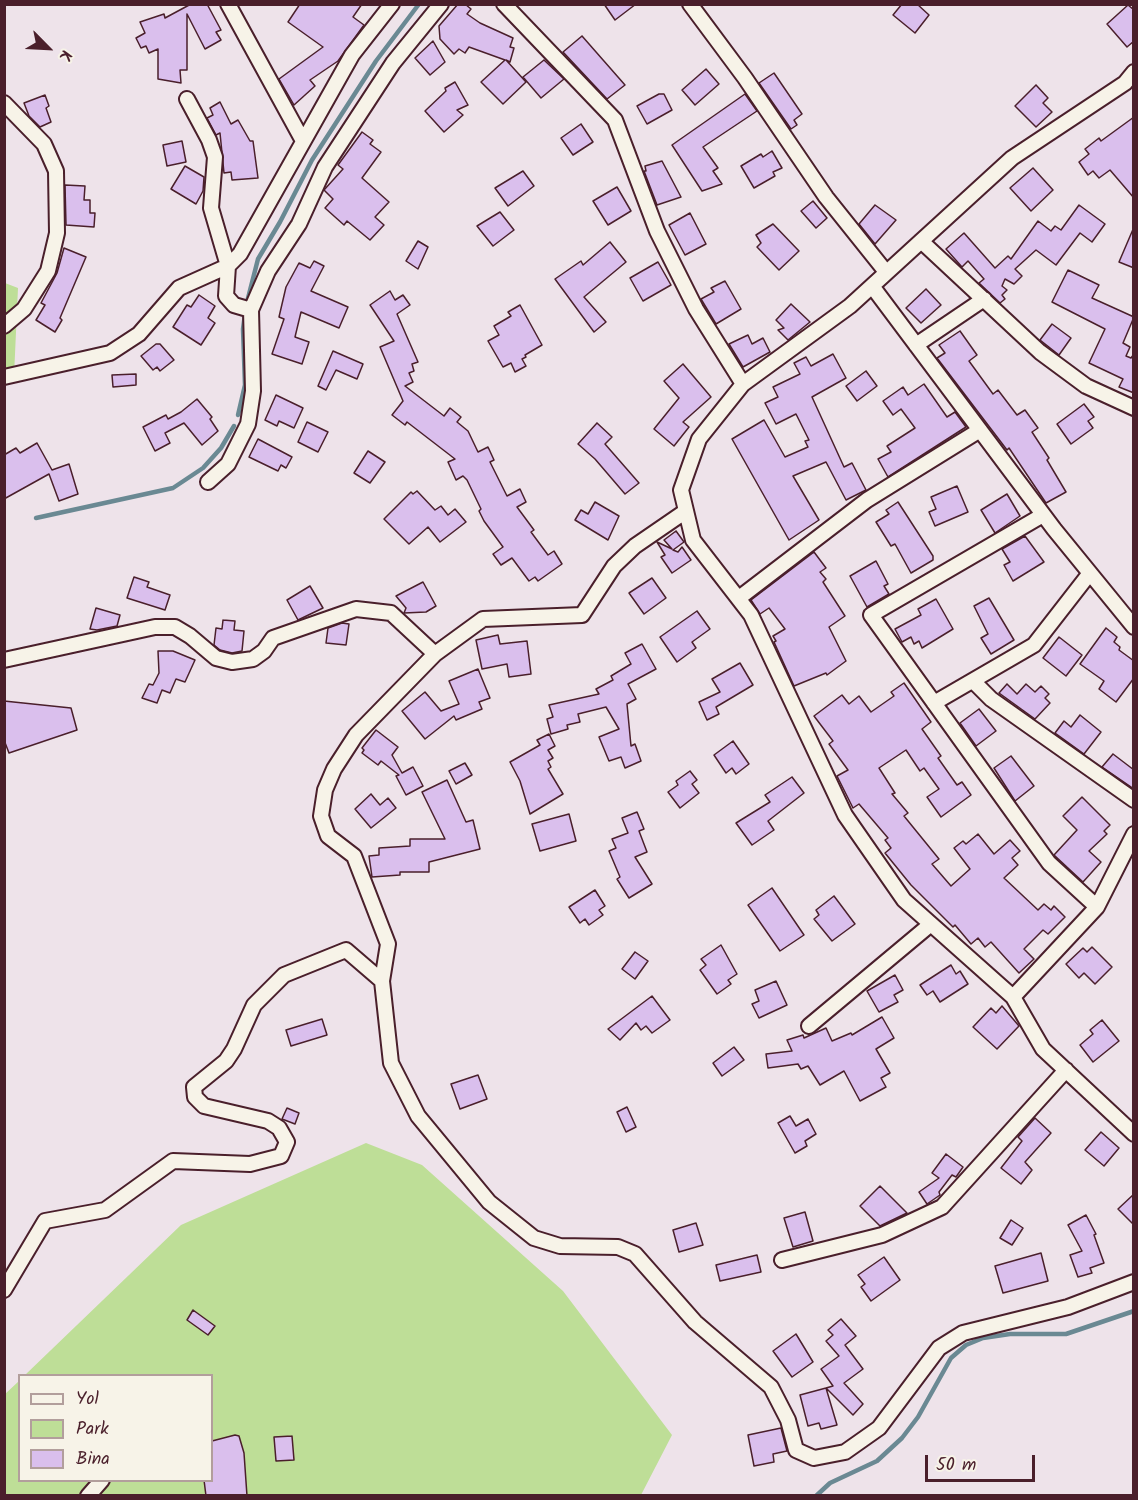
<!DOCTYPE html>
<html>
<head>
<meta charset="utf-8">
<style>
	body { margin:0 }
	#map { position:relative; width:1138px; height:1500px; overflow:hidden; background:#eee3ea; font-family:Kalam,sans-serif }
	canvas { display:block }
	.frame { position:absolute; inset:0; border:6px solid #4a1f2b; pointer-events:none }
	.legend { position:absolute; left:18px; top:1374px; width:195px; height:108px; box-sizing:border-box; background:#f7f3e8; border:2px solid #b29e9c; margin:0; padding:8px 10px; list-style:none; font-size:18px; color:#4a1f2b }
	.legend li { display:flex; align-items:center; gap:12px; height:30px }
	.legend b { width:30px; border:2px solid #b29e9c }
	.north { position:absolute; left:18px; top:18px; width:60px; height:60px; -webkit-text-stroke:4px #f7f3e8; paint-order:stroke; rotate:114deg; font-size:16px; font-weight:700; line-height:24px; text-align:center; color:#4a1f2b }
	.north::after { content:''; display:block; margin:auto; width:21px; height:27px; background:#4a1f2b; clip-path:polygon(50% 0,100% 100%,50% 72%,0 100%) }
	.scale { position:absolute; left:925px; top:1455px; width:110px; height:27px; box-sizing:border-box; border:3px solid #4a1f2b; border-top:0; padding-left:8px; font-size:18px; line-height:21px; white-space:nowrap; color:#4a1f2b; -webkit-text-stroke:4px #f7f3e8; paint-order:stroke }
</style>
</head>
<body>
<div id="map">
<canvas width="1138" height="1500"></canvas>
<div class="frame"></div>
<ul class="legend">
<li><b style="height:8px;background:#f7f3e8"></b>Yol</li>
<li><b style="height:16px;background:#bede97"></b>Park</li>
<li><b style="height:16px;background:#dabfed"></b>Bina</li>
</ul>
<div class="north">K</div>
<div class="scale">50 m</div>
</div>
<script>
const g = document.querySelector('canvas').getContext('2d');
g.lineJoin = 'round';
function paint(path, color) { g.fillStyle = color; g.fill(path, 'evenodd'); }
const toPath = rows => new Path2D(rows.map(r => 'M' + r).join(''));
function strokePath(path, color, width, dash) { g.strokeStyle = color; g.lineWidth = width; g.lineCap = dash ? 'butt' : 'round'; g.setLineDash(dash || []); g.stroke(path); }
paint(toPath([
	[5,283,18,288,14,376,5,381],
	[366,1143,422,1165,563,1291,672,1435,641,1495,5,1495,4,1395,19,1381,20,1480,212,1480,212,1376,25,1375,181,1225]
]), '#bede97');
strokePath(toPath([
	[246,306,258,259,280,222,312,160,376,61,419,4],
	[238,415,245,385,243,329,245,314],
	[36,518,173,488,203,468,221,448,234,426],
	[816,1496,830,1483,877,1461,902,1438,918,1417,951,1358,966,1345,983,1338,1010,1334,1066,1334,1134,1311]
]), '#6a8993', 4.5);
const building = toPath([
	[191,4,207,4,221,30,216,32,221,40,205,49,187,14,187,70,180,70,181,83,158,79,158,49,149,53,146,46,141,48,136,38,145,33,140,22,164,14,165,18,191,4],
	[300,4,362,4,353,17,364,25,338,61,310,80,315,86,294,105,279,79,323,47,288,22,300,4],
	[458,4,465,4,471,9,467,14,480,23,513,38,510,47,514,48,510,62,506,60,526,82,503,104,481,82,505,60,469,47,465,53,459,49,454,54,440,39,439,26,458,4],
	[604,4,636,4,615,20,604,4],
	[902,4,917,4,929,15,915,33,893,15,902,4],
	[1128,5,1134,10,1134,41,1127,47,1107,24,1128,5],
	[582,36,625,85,607,99,563,52,582,36],
	[433,41,445,62,430,75,415,58,433,41],
	[544,60,564,79,541,98,523,77,544,60],
	[706,69,719,84,695,105,682,90,706,69],
	[774,73,802,114,794,120,797,125,791,129,759,83,774,73],
	[455,82,468,105,457,110,463,115,444,132,425,111,446,91,445,88,455,82],
	[1036,85,1048,98,1043,103,1052,112,1036,127,1015,106,1036,85],
	[659,94,664,94,672,110,647,124,637,106,659,94],
	[745,94,757,111,703,147,718,168,713,171,722,184,702,191,672,145,745,94],
	[45,95,49,106,46,108,51,122,40,127,29,116,24,103,45,95],
	[220,102,231,124,238,120,250,141,253,141,258,178,232,180,231,172,224,173,220,133,216,135,207,118,213,115,210,108,220,102],
	[1134,117,1134,198,1110,170,1099,178,1093,171,1088,175,1079,162,1089,154,1085,149,1099,138,1101,141,1134,117],
	[581,124,593,142,573,155,561,138,581,124],
	[362,132,373,140,370,144,381,152,362,178,389,202,375,217,384,225,370,240,347,221,344,225,325,208,333,199,324,190,343,169,338,165,362,132],
	[182,141,186,162,167,166,163,145,182,141],
	[772,151,782,168,773,172,775,176,754,188,741,166,761,154,763,157,772,151],
	[662,161,681,197,657,205,644,171,646,171,645,166,662,161],
	[185,166,204,177,203,191,196,204,171,189,185,166],
	[1033,168,1053,190,1031,211,1010,188,1033,168],
	[523,171,534,186,508,206,495,188,523,171],
	[65,185,85,186,84,200,90,200,90,213,95,213,94,227,66,225,65,185],
	[617,187,631,211,608,225,593,201,617,187],
	[813,201,827,218,816,228,801,211,813,201],
	[875,205,896,220,875,244,859,224,875,205],
	[1079,205,1105,224,1092,242,1080,233,1056,265,1036,250,1015,269,1022,276,1014,284,1005,279,1002,286,1007,290,1002,295,1005,299,1000,303,979,283,984,279,968,261,962,267,946,249,964,233,995,268,1008,256,1011,259,1038,221,1051,231,1055,226,1061,230,1079,205],
	[500,212,514,230,493,246,477,226,500,212],
	[690,213,706,244,685,255,669,225,690,213],
	[773,224,799,251,779,270,757,247,761,243,756,235,773,224],
	[1134,227,1134,268,1119,262,1134,227],
	[418,241,428,247,418,269,406,261,418,241],
	[610,242,626,262,584,297,606,322,594,332,555,279,581,261,583,265,610,242],
	[64,248,86,257,60,318,62,320,55,332,36,320,45,305,41,303,57,273,64,248],
	[314,261,324,266,311,291,348,307,339,328,301,312,295,337,309,342,302,364,272,354,284,319,279,317,286,287,299,263,310,268,314,261],
	[658,262,671,285,643,301,630,278,658,262],
	[1068,270,1099,285,1092,298,1134,317,1123,343,1130,347,1126,356,1131,358,1134,354,1134,393,1119,387,1123,379,1089,363,1105,329,1052,302,1068,270],
	[725,281,741,309,716,324,701,299,714,292,711,288,725,281],
	[926,289,941,305,921,323,906,308,926,289],
	[390,291,395,300,403,295,410,305,397,314,418,362,412,364,414,371,409,373,413,382,405,386,444,416,450,408,461,417,457,422,468,431,478,452,488,447,494,460,490,462,507,496,520,489,526,502,517,507,534,530,531,532,548,555,554,551,562,564,538,581,535,577,529,581,512,558,501,565,493,554,503,547,484,521,479,511,481,509,467,480,463,476,456,480,448,462,455,459,407,422,405,425,392,415,403,401,380,347,394,341,370,305,390,291],
	[199,295,215,306,208,318,215,323,201,345,173,327,187,305,191,307,199,295],
	[791,304,810,322,788,340,778,330,784,328,776,320,791,304],
	[520,305,542,345,525,355,526,357,522,359,526,366,515,372,511,363,503,367,488,341,499,335,494,326,511,316,508,312,520,305],
	[1052,324,1071,338,1059,355,1040,340,1052,324],
	[960,331,977,355,969,361,993,394,998,390,1017,415,1025,410,1038,428,1032,432,1049,458,1047,460,1066,492,1046,503,1009,448,1007,450,937,358,945,353,939,345,960,331],
	[748,335,752,344,763,338,770,352,743,367,729,344,748,335],
	[156,344,160,344,174,360,160,371,157,367,153,370,141,356,156,344],
	[333,351,363,364,357,379,336,370,326,390,318,386,333,351],
	[833,354,846,378,812,397,844,467,852,463,866,490,846,500,826,462,793,476,819,520,789,540,732,439,764,420,785,457,808,447,805,441,809,440,796,414,776,424,765,403,778,397,773,387,800,374,794,363,806,357,811,366,833,354],
	[683,364,711,397,683,422,689,427,674,446,654,429,679,398,664,381,683,364],
	[866,371,877,386,857,401,846,386,866,371],
	[136,374,136,385,113,387,112,375,136,374],
	[924,384,947,417,955,412,966,427,888,477,878,459,891,452,887,446,915,428,901,409,893,415,883,401,903,387,908,395,924,384],
	[276,395,303,408,294,428,279,421,277,426,265,420,276,395],
	[197,399,212,417,210,419,218,431,202,445,184,423,165,433,170,443,155,451,143,427,166,415,168,419,181,412,197,399],
	[1084,404,1094,417,1088,421,1093,428,1071,444,1057,424,1084,404],
	[307,422,328,432,318,452,298,442,307,422],
	[597,423,612,437,605,444,639,483,625,494,595,459,578,444,597,423],
	[258,439,292,457,286,468,281,465,278,471,249,457,258,439],
	[37,443,52,470,69,464,78,494,59,501,49,474,4,499,4,455,16,448,20,453,37,443],
	[368,451,385,462,370,483,354,473,368,451],
	[957,486,968,512,935,526,929,512,936,509,931,497,957,486],
	[417,491,435,510,441,506,448,515,455,509,466,522,440,542,428,527,409,544,384,519,411,492,413,494,417,491],
	[1007,494,1020,516,995,533,981,510,1007,494],
	[595,502,619,516,608,540,575,520,581,510,588,514,595,502],
	[898,502,933,556,933,560,911,573,895,544,891,546,876,522,889,514,886,510,898,502],
	[676,531,684,542,673,550,678,552,682,547,691,560,672,573,661,557,665,555,657,542,672,549,664,540,676,531],
	[1025,536,1044,562,1013,581,1004,565,1010,562,1002,549,1025,536],
	[814,552,826,568,820,572,826,579,823,582,845,616,829,627,846,661,827,675,826,673,794,686,774,642,776,641,773,636,785,629,769,608,760,614,751,600,814,552],
	[876,561,888,584,884,586,889,594,867,607,850,576,876,561],
	[134,577,149,582,147,587,170,595,165,610,127,598,134,577],
	[652,578,666,598,644,614,629,593,652,578],
	[423,582,436,606,426,612,404,613,406,608,396,596,423,582],
	[310,586,323,608,298,620,287,600,310,586],
	[989,598,1014,640,991,654,981,638,988,634,974,606,989,598],
	[936,599,953,629,922,648,919,641,914,644,911,637,902,642,895,629,921,615,918,609,936,599],
	[96,608,120,615,117,626,97,630,90,629,96,608],
	[697,611,710,629,692,642,696,648,677,662,660,637,697,611],
	[223,620,235,621,234,630,244,631,242,651,232,653,220,650,214,645,216,628,222,629,223,620],
	[342,623,349,624,346,645,326,643,328,628,342,623],
	[1106,628,1117,637,1114,642,1120,647,1119,650,1134,661,1134,678,1116,702,1099,689,1104,681,1080,664,1106,628],
	[498,635,500,644,527,641,531,674,509,677,507,664,482,669,476,640,498,635],
	[1059,637,1082,655,1066,676,1043,658,1059,637],
	[642,644,656,669,628,684,636,699,627,704,631,746,635,744,641,761,625,768,621,757,609,761,599,737,619,729,606,707,578,714,580,722,567,725,568,729,551,734,547,719,553,717,549,705,599,694,596,689,613,680,611,676,631,664,625,653,642,644],
	[158,651,173,651,195,660,185,682,176,679,170,693,162,690,157,703,142,698,149,684,153,685,159,673,158,651],
	[740,663,753,685,716,707,719,714,707,720,699,702,720,692,712,679,740,663],
	[478,669,490,698,479,702,482,709,456,720,454,716,425,739,402,711,425,692,441,711,459,704,449,681,478,669],
	[904,683,931,722,922,729,941,756,938,758,957,785,962,782,971,795,941,817,927,797,939,789,924,768,920,771,906,750,879,768,895,793,892,794,908,813,904,816,939,859,932,864,951,886,970,869,954,848,963,841,966,844,978,834,994,854,1010,840,1020,851,1012,858,1018,865,1004,878,1038,910,1044,904,1051,910,1054,906,1065,917,1048,934,1043,930,1024,949,1034,959,1019,973,991,942,985,947,978,938,971,944,955,925,953,927,911,885,885,853,891,848,885,840,888,838,859,804,853,808,837,776,848,770,829,744,833,741,814,716,842,695,849,704,859,696,871,712,894,696,891,692,904,683],
	[1007,684,1017,694,1026,684,1035,692,1041,686,1049,694,1045,698,1050,703,1035,719,999,693,1007,684],
	[4,701,71,708,77,730,9,753,4,740,4,701],
	[979,709,996,731,976,746,960,723,979,709],
	[1080,715,1101,732,1084,754,1055,733,1064,721,1071,727,1080,715],
	[376,730,398,747,392,755,402,773,413,767,423,786,406,795,396,776,399,775,381,761,378,765,362,753,364,750,362,748,376,730],
	[549,734,555,746,548,750,553,758,548,761,551,767,548,769,563,794,530,814,520,781,510,762,540,745,537,740,549,734],
	[733,741,749,764,736,774,732,768,726,773,714,755,733,741],
	[1113,754,1134,770,1134,789,1102,767,1113,754],
	[1011,756,1034,786,1015,801,994,768,1011,756],
	[465,763,472,775,456,784,449,771,465,763],
	[690,771,697,780,692,784,699,793,680,808,668,792,678,785,676,781,690,771],
	[792,777,804,793,768,821,774,830,752,845,736,823,770,802,765,795,792,777],
	[447,780,466,822,473,820,480,849,429,862,429,872,400,872,400,875,372,877,369,856,379,855,379,848,410,846,410,839,445,839,422,792,447,780],
	[371,794,380,805,388,798,396,808,371,828,355,809,371,794],
	[1082,797,1110,825,1104,831,1107,834,1089,851,1101,862,1083,882,1054,855,1077,830,1063,816,1082,797],
	[637,812,644,829,639,831,647,852,635,857,652,884,629,898,617,879,620,877,609,851,616,848,612,839,628,833,622,818,637,812],
	[569,814,576,841,540,851,532,824,569,814],
	[772,888,804,935,780,951,748,905,772,888],
	[595,890,605,906,599,910,603,915,589,925,585,919,580,923,569,907,595,890],
	[834,896,855,924,832,941,814,919,819,915,816,910,834,896],
	[721,945,737,974,728,980,731,984,717,994,700,970,706,965,701,959,721,945],
	[1092,947,1112,967,1095,984,1084,973,1079,978,1066,964,1083,948,1087,952,1092,947],
	[635,952,648,961,635,979,622,969,635,952],
	[951,965,956,974,960,971,968,984,940,1002,933,991,927,995,920,985,951,965],
	[895,975,903,990,894,995,898,1002,879,1012,867,991,895,975],
	[776,981,787,1005,759,1018,752,1004,759,1001,755,990,776,981],
	[652,996,670,1020,652,1033,646,1026,641,1030,636,1023,620,1040,608,1029,652,996],
	[1002,1006,1019,1026,997,1049,973,1027,991,1008,996,1013,1002,1006],
	[882,1017,894,1038,876,1049,890,1073,881,1078,886,1087,860,1101,844,1071,820,1085,808,1066,801,1069,798,1064,768,1068,766,1054,792,1051,787,1040,803,1035,804,1038,826,1028,832,1041,851,1033,852,1035,882,1017],
	[322,1019,327,1035,291,1046,286,1030,322,1019],
	[1102,1020,1119,1041,1093,1062,1080,1045,1093,1034,1090,1030,1102,1020],
	[734,1047,744,1060,722,1076,713,1063,734,1047],
	[478,1075,487,1099,460,1109,451,1084,478,1075],
	[627,1107,636,1127,626,1132,617,1112,627,1107],
	[287,1108,299,1113,295,1124,282,1119,287,1108],
	[790,1116,796,1126,808,1119,816,1134,805,1141,807,1146,795,1153,778,1123,790,1116],
	[1035,1118,1051,1133,1025,1162,1032,1170,1021,1184,1001,1168,1022,1141,1018,1137,1035,1118],
	[1101,1132,1119,1148,1104,1166,1085,1150,1101,1132],
	[946,1154,963,1167,956,1177,952,1175,939,1192,940,1195,927,1204,919,1192,939,1178,932,1173,946,1154],
	[880,1186,907,1213,880,1226,860,1206,880,1186],
	[1134,1194,1134,1225,1118,1209,1134,1194],
	[805,1212,813,1241,793,1247,784,1218,805,1212],
	[1086,1215,1096,1234,1094,1235,1104,1263,1090,1268,1092,1273,1078,1277,1070,1255,1082,1251,1068,1225,1086,1215],
	[1011,1220,1023,1228,1012,1245,1000,1238,1011,1220],
	[696,1223,703,1245,679,1252,673,1230,696,1223],
	[1041,1253,1048,1281,1003,1293,995,1266,1041,1253],
	[757,1255,761,1272,720,1281,716,1265,757,1255],
	[884,1257,900,1280,871,1301,861,1287,865,1284,858,1275,884,1257],
	[193,1310,215,1326,208,1335,187,1320,193,1310],
	[841,1319,856,1336,845,1345,863,1369,844,1383,863,1404,853,1415,826,1388,833,1386,821,1369,839,1356,826,1341,833,1335,828,1330,841,1319],
	[796,1334,813,1362,792,1377,773,1351,796,1334],
	[826,1388,837,1425,821,1429,819,1423,808,1426,800,1395,826,1388],
	[781,1428,787,1451,773,1454,774,1462,754,1466,748,1435,781,1428],
	[235,1435,239,1436,244,1453,247,1496,206,1496,204,1480,212,1480,212,1441,235,1435],
	[292,1436,294,1460,276,1461,274,1437,292,1436]
]);
paint(building, '#dabfed');
strokePath(building, '#4a1f2b', 1.5);
const street = toPath([
	[228,4,303,141],
	[504,4,615,120,657,231,696,309,743,384],
	[690,4,745,78,826,197,886,272],
	[1134,72,1125,83,1012,158,850,306,743,384,699,439,681,490,693,540,751,615,845,815,904,900,1013,997,1043,1049,1134,1134],
	[4,103,44,144,56,171,57,233,48,271,24,309,4,326],
	[921,241,1040,352,1086,386,1134,408],
	[872,286,1054,529,1134,627],
	[251,310,234,305,226,296,228,266,240,254,352,55,392,4],
	[916,345,984,299],
	[4,377,110,353,139,334,179,288,228,266,211,208,215,157,209,140,187,99],
	[208,482,228,464,248,424,253,391,251,310,268,271,299,224,325,167,393,63,441,4],
	[686,511,635,546,614,566,582,615,483,619,435,654,356,735,334,769,325,790,321,816,328,836,354,856,388,944,382,981,391,1063,418,1116,489,1202,534,1238,560,1246,618,1247,635,1254,695,1322,771,1387,788,1420,796,1450,814,1458,845,1452,879,1428,939,1348,963,1333,1068,1307,1134,1282],
	[1043,515,871,615,1049,863,1097,907],
	[739,598,867,500,980,430],
	[4,660,155,627,175,627,190,636,216,658,232,662,253,659,264,651,273,638,356,609,391,613,435,654],
	[974,682,991,699,1134,800],
	[934,703,1034,645,1090,573],
	[1013,997,1097,907,1134,834],
	[809,1026,931,924],
	[782,1260,882,1235,942,1207,1066,1070],
	[4,1290,45,1221,105,1210,173,1161,250,1164,281,1156,287,1142,279,1128,268,1121,204,1106,195,1097,194,1087,226,1061,234,1049,254,1005,284,975,346,950,382,981],
	[88,1496,102,1480]
]);
strokePath(street, '#4a1f2b', 18);
strokePath(street, '#f7f3e8', 14);
</script>
</body>
</html>
